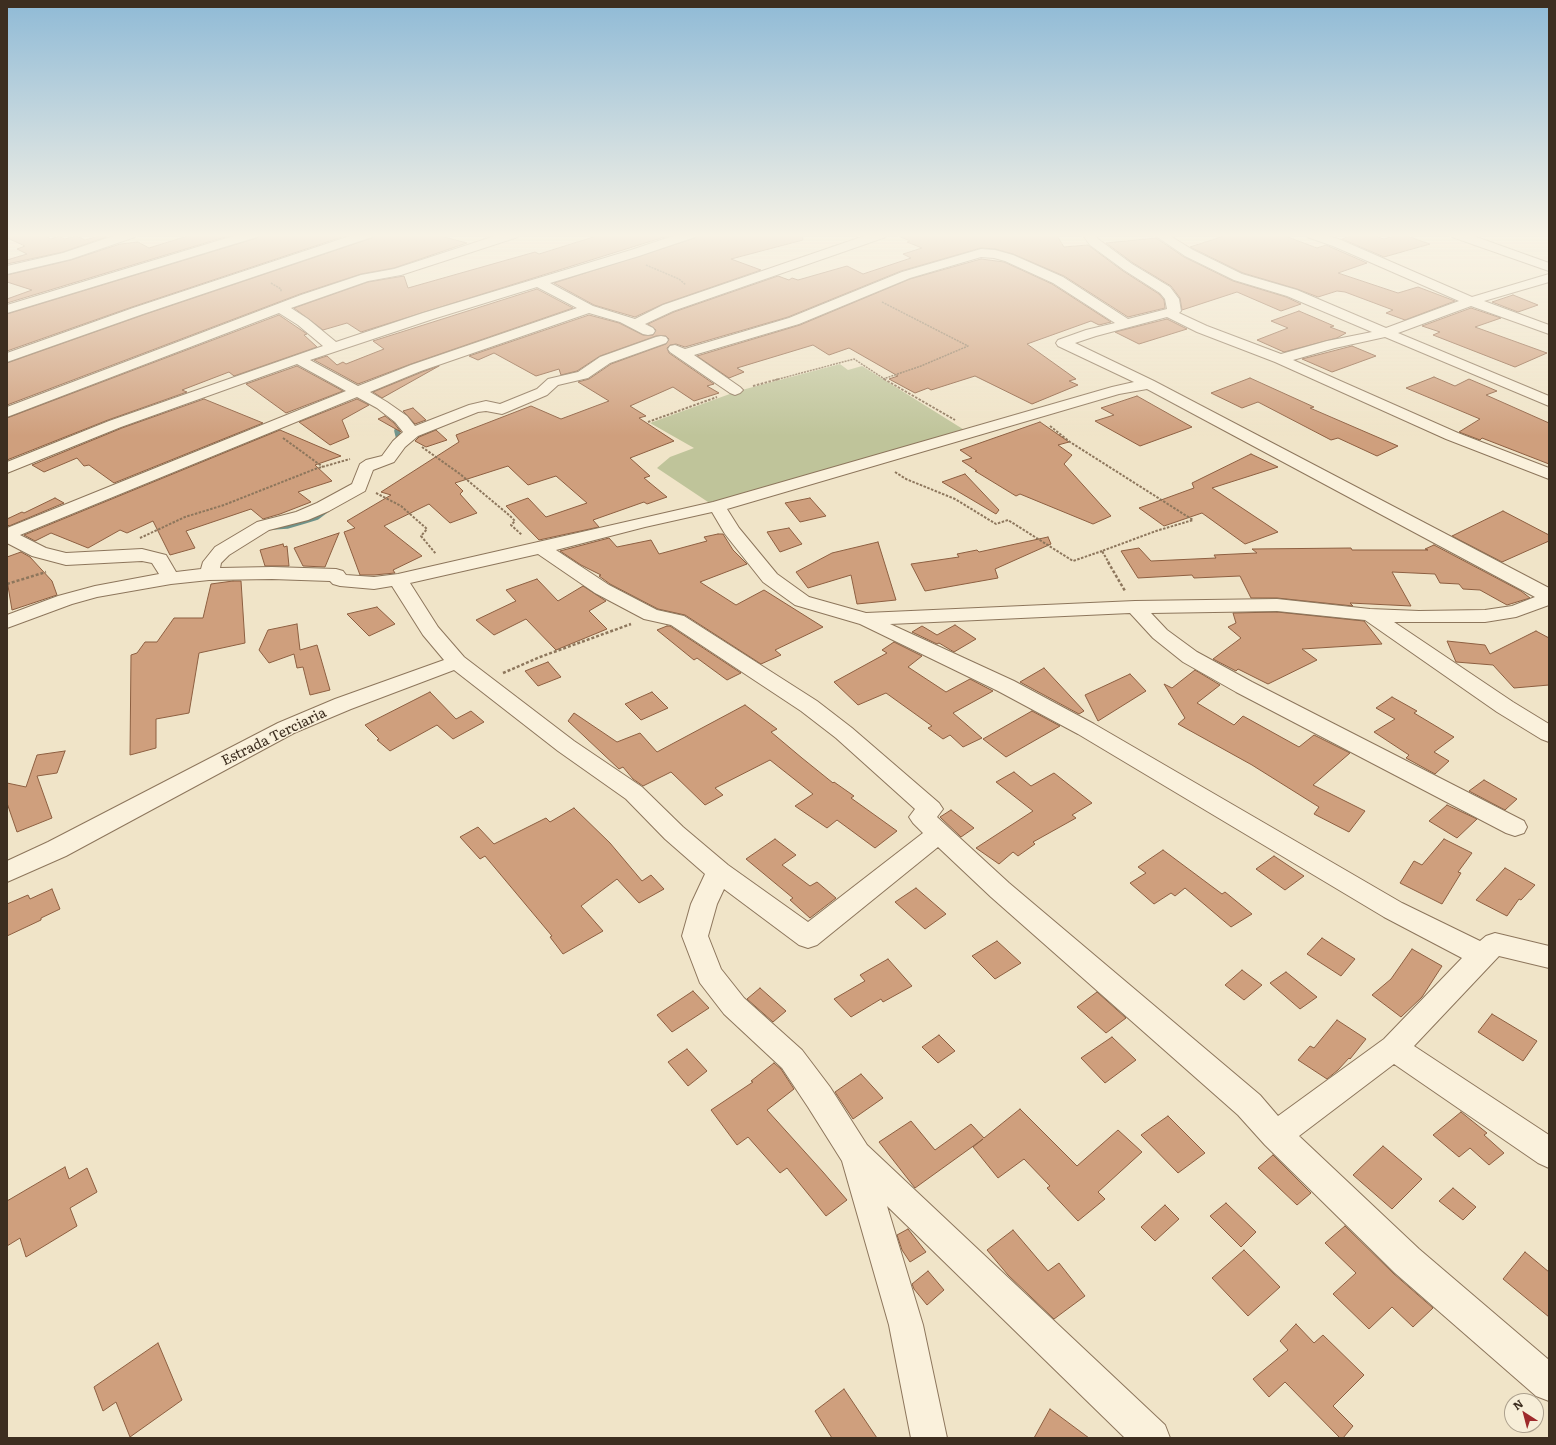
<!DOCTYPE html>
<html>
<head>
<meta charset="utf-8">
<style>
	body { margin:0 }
	#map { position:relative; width:1556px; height:1445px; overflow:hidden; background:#f0e4c8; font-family:Literata,serif }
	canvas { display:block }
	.frame { position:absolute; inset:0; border:8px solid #3d2e20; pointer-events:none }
	.north { position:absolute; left:1504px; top:1393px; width:40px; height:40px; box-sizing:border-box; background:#f7eed8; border:1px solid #ada18e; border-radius:50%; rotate:324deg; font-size:11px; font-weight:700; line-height:16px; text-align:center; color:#3d2e20 }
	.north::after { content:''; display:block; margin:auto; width:14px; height:18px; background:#9e2a2b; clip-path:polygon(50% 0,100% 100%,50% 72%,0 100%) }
</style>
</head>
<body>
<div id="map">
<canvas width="1556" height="1445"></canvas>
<div class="frame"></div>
<div class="north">N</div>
</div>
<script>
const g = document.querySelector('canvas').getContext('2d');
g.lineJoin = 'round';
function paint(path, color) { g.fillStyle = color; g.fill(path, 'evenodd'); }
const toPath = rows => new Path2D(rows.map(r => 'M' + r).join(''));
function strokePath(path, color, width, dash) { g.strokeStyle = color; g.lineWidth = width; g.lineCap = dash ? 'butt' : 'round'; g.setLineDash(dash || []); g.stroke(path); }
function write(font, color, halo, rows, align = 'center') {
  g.font = font + ' Literata,serif'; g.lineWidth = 3; g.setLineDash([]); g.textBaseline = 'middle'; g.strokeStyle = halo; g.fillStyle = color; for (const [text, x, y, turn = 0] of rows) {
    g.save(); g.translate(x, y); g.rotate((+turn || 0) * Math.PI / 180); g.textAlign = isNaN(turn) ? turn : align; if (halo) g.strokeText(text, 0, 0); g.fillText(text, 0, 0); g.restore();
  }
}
paint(toPath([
	[840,364,848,370,862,366,966,431,714,506,657,468,670,457,694,448,650,423,738,391]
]), '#bfc49a');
strokePath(toPath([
	[397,431,399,439,397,446],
	[273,527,287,526,304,521,317,517,325,511]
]), '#6f938a', 5.5);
const building = toPath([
	[7,234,42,234,51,239,59,236,65,239,76,236,85,240,102,235,106,237,63,252,7,264,7,260,27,254,17,249,25,246,7,238,7,234],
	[194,234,235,234,7,303,7,299,32,290,7,282,7,275,71,260,120,244,138,242,149,248,194,234],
	[260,234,351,234,132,307,7,351,7,314,257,238,260,234],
	[375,234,433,234,467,243,394,268,361,274,300,294,7,405,7,363,143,315,372,238,375,234],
	[603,234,674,234,361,332,347,323,323,330,294,308,368,282,404,276,408,288,535,252,539,254,603,234],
	[698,234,802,234,803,240,731,259,761,270,663,304,635,317,594,305,554,283,695,238,698,234],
	[894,234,1056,234,1064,247,1088,245,1123,271,1159,294,1164,300,1165,308,1128,317,1064,276,1013,254,995,249,981,248,901,271,788,317,685,347,676,344,670,345,667,348,669,353,714,384,707,386,719,393,694,401,673,387,630,406,646,416,639,418,674,441,630,458,650,476,644,478,667,497,647,504,644,502,593,520,599,527,539,540,506,506,528,498,546,517,587,503,556,476,528,485,508,466,455,483,463,491,460,494,477,513,450,523,429,504,384,526,422,556,393,570,395,573,374,575,360,575,344,532,355,528,347,521,391,495,381,492,459,442,456,435,531,406,561,419,609,401,578,382,589,379,611,364,666,344,669,339,666,336,656,336,600,356,577,371,561,375,559,369,536,376,494,353,478,360,469,356,589,315,619,323,643,335,653,335,656,330,648,324,674,312,778,276,789,280,792,278,798,280,847,266,863,274,911,258,903,254,922,248,907,242,910,241,894,234],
	[1230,234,1280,234,1317,248,1326,245,1367,263,1338,273,1398,293,1418,287,1455,301,1405,320,1386,313,1393,310,1345,292,1337,291,1318,297,1297,289,1243,273,1190,247,1230,234],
	[1356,234,1369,234,1384,239,1401,234,1430,244,1384,257,1342,239,1356,234],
	[1156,238,1184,257,1233,281,1286,297,1301,304,1281,311,1237,292,1182,310,1180,298,1171,286,1133,263,1106,243,1156,238],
	[981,259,1004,262,1052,284,1111,322,1099,325,1091,321,1027,344,1076,379,1069,381,1078,385,1032,404,975,376,931,390,928,388,915,393,889,379,898,376,849,348,829,355,813,345,737,368,744,372,729,378,697,356,800,325,910,279,981,259],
	[537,289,573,308,411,364,358,384,314,360,327,356,337,365,343,362,346,364,384,349,373,341,537,289],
	[1513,295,1538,305,1518,312,1492,302,1513,295],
	[1471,308,1501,318,1475,327,1547,353,1515,367,1433,335,1440,332,1422,326,1471,308],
	[1299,311,1334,326,1330,327,1346,333,1337,338,1284,352,1257,340,1288,328,1271,321,1299,311],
	[279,315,307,334,304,335,317,347,234,376,229,372,182,390,187,392,108,420,7,460,7,418,279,315],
	[1167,319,1187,329,1139,344,1115,332,1167,319],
	[1352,346,1376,356,1332,372,1302,359,1352,346],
	[297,366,343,391,286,413,246,384,297,366],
	[439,366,382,398,373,392,422,372,439,366],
	[1434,377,1455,386,1469,379,1497,391,1486,395,1549,423,1549,464,1482,438,1480,440,1459,432,1480,419,1406,388,1434,377],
	[1250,378,1314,407,1310,408,1398,446,1377,456,1338,438,1331,440,1258,402,1242,408,1211,393,1250,378],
	[1137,396,1192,427,1140,446,1095,421,1114,415,1101,408,1137,396],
	[204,399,263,423,114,483,89,465,84,466,77,458,44,472,32,465,122,428,204,399],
	[357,399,369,405,342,420,349,437,330,445,299,422,357,399],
	[413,408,426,420,415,424,403,411,413,408],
	[385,416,394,423,401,432,378,419,385,416],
	[1040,422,1069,442,1058,445,1072,455,1064,464,1111,516,1093,524,1020,494,1016,496,975,471,977,471,962,461,972,458,960,450,1040,422],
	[280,430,341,456,315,465,332,481,298,492,311,502,280,514,263,519,251,509,186,531,195,548,170,555,153,521,127,533,120,530,88,548,51,533,35,541,24,535,280,430],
	[436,430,447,440,426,447,415,441,419,437,436,430],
	[1251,454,1278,467,1212,488,1278,532,1245,544,1202,513,1164,526,1139,508,1194,488,1192,483,1251,454],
	[965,474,999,510,996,514,942,482,965,474],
	[55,498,64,503,9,526,7,524,7,519,22,512,24,513,55,498],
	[810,498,826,516,800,522,785,503,810,498],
	[1503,511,1549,535,1549,541,1502,562,1452,536,1503,511],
	[789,528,802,544,780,552,767,532,789,528],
	[339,533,325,567,303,566,294,548,339,533],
	[718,534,723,534,733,550,747,564,700,582,736,605,764,590,823,627,775,650,781,655,761,664,685,615,658,609,610,584,599,576,601,575,581,565,560,551,609,538,617,547,651,540,659,554,707,541,704,537,718,534],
	[1048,537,1051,544,995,569,998,578,925,591,911,564,959,557,957,554,977,550,979,552,1048,537],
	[878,542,896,600,857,604,851,575,808,588,796,572,832,553,878,542],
	[283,544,284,547,287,546,289,566,265,566,260,550,283,544],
	[1434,545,1521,591,1530,598,1507,605,1480,590,1463,589,1459,584,1440,583,1435,574,1392,572,1411,606,1350,603,1353,606,1277,598,1251,598,1240,576,1194,578,1192,575,1138,578,1121,551,1139,548,1151,561,1216,558,1214,555,1257,553,1252,549,1351,548,1352,550,1428,550,1425,549,1434,545],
	[21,552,30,557,52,581,57,595,12,610,7,580,7,557,21,552],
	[537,579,558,601,583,586,606,601,589,611,607,629,556,650,526,619,494,635,476,620,516,601,506,590,537,579],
	[233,581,241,581,245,643,199,653,189,713,156,719,156,748,130,755,131,655,137,653,145,642,157,642,174,618,203,618,211,584,233,581],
	[377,607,395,624,369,636,347,614,377,607],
	[1277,612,1364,621,1382,644,1302,649,1317,660,1268,684,1238,669,1236,671,1213,659,1241,638,1228,627,1236,623,1233,613,1277,612],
	[297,624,300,650,317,645,330,690,310,695,303,667,297,668,294,654,269,663,259,650,268,630,297,624],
	[955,625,976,639,954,652,939,643,937,644,912,632,922,626,937,635,955,625],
	[667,626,670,626,741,673,727,680,697,658,694,660,657,630,667,626],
	[1536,631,1549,638,1549,685,1514,688,1493,665,1456,662,1447,641,1485,645,1490,654,1536,631],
	[894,642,922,656,908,667,946,692,970,679,993,691,953,713,982,738,963,747,950,735,943,739,928,728,932,726,886,693,858,705,834,682,887,653,882,650,894,642],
	[548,662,561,677,538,686,525,671,548,662],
	[1044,668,1084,711,1079,714,1020,682,1044,668],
	[1195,670,1220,685,1197,703,1234,725,1243,716,1299,747,1314,735,1350,753,1313,785,1365,811,1349,832,1314,814,1319,807,1252,765,1178,724,1185,718,1164,684,1172,688,1195,670],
	[1130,674,1146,691,1098,721,1085,695,1130,674],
	[430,692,456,719,471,711,484,722,453,739,437,725,390,751,377,740,379,739,365,725,430,692],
	[652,692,668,708,641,720,625,704,652,692],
	[1392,697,1417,711,1414,713,1454,737,1434,752,1449,761,1435,774,1406,758,1409,755,1374,732,1395,719,1376,708,1392,697],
	[745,705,777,729,771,732,802,758,833,783,834,782,854,796,851,798,897,831,875,848,837,820,827,828,795,806,813,794,770,760,715,788,723,795,705,805,671,772,643,786,633,779,623,767,619,769,568,721,574,713,617,742,640,733,657,752,745,705],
	[1032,711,1060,726,1006,757,983,739,1032,711],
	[65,751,57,773,37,776,52,818,17,832,7,803,7,783,26,787,37,755,65,751],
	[1014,772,1031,786,1054,773,1092,803,1072,815,1076,818,1033,842,1035,844,1018,856,1013,852,999,864,976,848,1033,811,996,782,1014,772],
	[1484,780,1517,799,1505,810,1469,791,1484,780],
	[1447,805,1477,819,1457,838,1429,821,1447,805],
	[574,808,610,843,642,881,651,875,664,889,639,903,617,879,581,906,603,931,563,954,550,937,552,936,485,856,480,859,460,837,478,827,494,844,546,818,550,822,574,808],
	[951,810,974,828,961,837,940,817,951,810],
	[775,839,796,855,782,865,810,886,817,882,836,898,810,918,790,900,793,898,746,859,775,839],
	[1444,839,1472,853,1458,872,1461,873,1442,904,1400,883,1414,861,1422,865,1444,839],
	[1163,850,1222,894,1225,892,1252,914,1231,927,1185,888,1175,896,1171,893,1154,904,1130,883,1146,873,1138,867,1163,850],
	[1274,856,1304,876,1285,890,1256,869,1274,856],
	[1505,868,1535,885,1521,900,1519,899,1507,916,1476,900,1505,868],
	[916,888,946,914,925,929,895,902,916,888],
	[52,889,60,909,41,918,41,920,7,936,7,904,28,895,30,899,52,889],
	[1322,938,1355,959,1341,976,1307,954,1322,938],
	[997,941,1021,963,995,979,972,956,997,941],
	[1412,949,1442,966,1422,997,1401,1017,1372,995,1391,979,1412,949],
	[888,959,912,986,883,1002,881,999,851,1017,834,999,865,981,860,975,888,959],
	[1242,970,1262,985,1244,1000,1225,985,1242,970],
	[1286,972,1317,997,1300,1009,1270,983,1286,972],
	[760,988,786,1011,773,1022,747,999,760,988],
	[693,991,709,1008,672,1032,657,1015,693,991],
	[1097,992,1126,1018,1106,1033,1077,1007,1097,992],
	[1492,1014,1537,1041,1523,1061,1478,1032,1492,1014],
	[1337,1020,1366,1039,1350,1059,1349,1058,1338,1070,1327,1079,1298,1060,1310,1046,1314,1048,1337,1020],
	[939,1035,955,1051,938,1063,922,1047,939,1035],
	[1112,1037,1136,1060,1105,1083,1081,1058,1112,1037],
	[687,1049,707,1071,688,1086,668,1062,687,1049],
	[774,1063,781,1069,794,1089,767,1110,823,1172,847,1200,826,1216,787,1168,780,1173,748,1137,737,1145,711,1110,753,1082,751,1081,774,1063],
	[861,1074,883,1098,853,1119,835,1092,861,1074],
	[1020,1109,1077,1166,1118,1130,1142,1152,1098,1192,1105,1199,1078,1221,1047,1188,1050,1186,1024,1159,998,1178,973,1147,983,1139,915,1188,879,1142,911,1121,935,1150,971,1124,984,1138,1020,1109],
	[1461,1112,1487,1133,1484,1135,1504,1153,1489,1165,1470,1148,1459,1157,1433,1135,1461,1112],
	[1168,1116,1205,1153,1178,1173,1141,1135,1168,1116],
	[1383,1146,1422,1179,1392,1209,1353,1175,1383,1146],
	[1273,1155,1311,1193,1297,1205,1258,1168,1273,1155],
	[65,1167,69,1179,87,1168,97,1192,70,1208,77,1226,26,1257,20,1238,7,1246,7,1201,65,1167],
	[1453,1188,1476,1207,1463,1220,1439,1201,1453,1188],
	[1226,1203,1256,1232,1241,1247,1210,1216,1226,1203],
	[1165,1205,1179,1219,1155,1241,1141,1227,1165,1205],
	[1345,1226,1394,1274,1433,1308,1413,1327,1392,1307,1369,1329,1333,1294,1356,1273,1325,1243,1345,1226],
	[908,1229,926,1252,910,1262,902,1250,897,1235,908,1229],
	[1013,1230,1048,1271,1059,1263,1085,1296,1054,1319,1008,1275,987,1250,1013,1230],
	[1244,1250,1280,1287,1248,1316,1212,1278,1244,1250],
	[1525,1252,1549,1272,1549,1317,1503,1279,1525,1252],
	[928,1271,944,1290,927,1305,914,1289,912,1284,928,1271],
	[1296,1324,1314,1343,1323,1335,1364,1375,1333,1406,1353,1426,1343,1438,1340,1438,1285,1382,1269,1397,1253,1379,1288,1350,1280,1341,1296,1324],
	[158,1343,182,1400,130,1437,116,1402,103,1411,94,1387,158,1343],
	[844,1389,877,1438,832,1438,815,1411,844,1389],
	[1050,1409,1089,1438,1034,1438,1050,1409]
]);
paint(building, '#cf9f7d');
strokePath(building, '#8d5f41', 1);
const minor = toPath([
	[119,234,137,234,135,237,71,259,7,274,7,266,63,253,119,234],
	[240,234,259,234,257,237,7,313,7,305,240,234],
	[356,234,374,234,372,237,143,314,7,362,7,353,133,308,356,234],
	[501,234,520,234,518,237,401,275,368,281,291,308,308,319,336,342,423,313,631,250,679,234,697,234,695,237,639,256,550,283,593,306,635,319,663,305,870,234,888,234,886,237,673,311,645,324,653,328,655,331,653,334,648,335,643,334,620,322,589,313,421,371,370,392,387,402,407,416,415,426,469,405,486,401,500,404,537,389,548,379,578,372,600,357,656,337,661,336,666,337,668,340,666,343,610,363,588,378,558,385,547,395,507,412,502,414,486,411,478,412,418,436,405,447,394,462,373,470,365,491,329,511,308,520,269,530,229,555,221,563,220,568,272,567,336,569,343,571,346,575,374,577,398,574,713,502,1112,387,1134,382,1058,346,1056,343,1058,340,1086,330,1115,323,1053,283,1005,261,994,258,981,257,910,278,799,324,694,355,740,387,743,390,740,393,735,395,730,393,670,352,668,349,670,346,675,345,685,349,789,318,902,272,981,249,995,250,1013,255,1063,277,1128,319,1167,309,1165,299,1160,293,1124,270,1090,245,1082,234,1094,234,1098,239,1132,264,1170,287,1179,299,1181,311,1179,313,1207,326,1281,354,1327,341,1372,332,1287,296,1234,280,1185,256,1153,234,1167,234,1193,250,1242,274,1297,290,1386,328,1459,301,1333,246,1307,237,1305,234,1323,234,1341,240,1472,297,1549,274,1549,282,1484,301,1549,325,1549,334,1471,306,1398,333,1549,396,1549,406,1385,337,1335,348,1293,360,1458,433,1549,468,1549,479,1446,439,1275,362,1197,332,1167,317,1096,336,1075,343,1154,381,1549,588,1549,605,1516,617,1485,622,1394,622,1513,702,1549,724,1549,742,1541,739,1497,712,1365,620,1277,611,1151,613,1167,630,1197,652,1252,682,1524,821,1527,827,1524,833,1515,836,1506,833,1236,692,1183,662,1153,638,1130,613,890,624,1014,681,1094,724,1402,903,1480,941,1486,936,1495,933,1549,946,1549,968,1499,956,1414,1046,1549,1135,1549,1168,1538,1163,1394,1064,1299,1136,1419,1249,1549,1360,1549,1401,1536,1396,1395,1273,1265,1145,1238,1115,991,897,938,847,817,945,808,948,799,945,724,889,717,904,708,936,721,969,744,998,802,1050,830,1087,867,1145,1165,1425,1170,1438,1125,1438,887,1206,923,1325,947,1438,911,1438,889,1325,842,1161,808,1107,782,1068,724,1014,700,983,682,936,691,904,705,874,665,839,626,799,558,751,454,670,351,709,294,733,66,856,7,882,7,861,48,842,278,723,335,699,444,660,423,635,392,586,374,589,340,586,333,584,330,581,272,579,209,580,171,584,97,597,72,604,7,628,7,615,58,596,95,586,159,574,152,563,142,561,66,565,32,556,7,543,7,528,346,391,297,364,121,427,7,473,7,462,109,421,323,346,298,325,279,313,7,417,7,407,301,295,361,275,394,269,501,234],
	[537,287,577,308,411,365,358,386,310,360,433,319,537,287],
	[1147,389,1535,597,1512,606,1485,610,1419,611,1370,609,1277,599,1135,601,866,613,809,597,777,574,739,528,727,509,1119,394,1147,389],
	[357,397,377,408,395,422,403,432,393,441,382,456,366,460,360,464,352,484,317,503,296,512,257,522,215,547,203,562,201,569,176,572,166,555,142,549,66,553,46,548,20,535,357,397],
	[712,512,725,534,763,582,795,605,860,624,998,691,1078,734,1384,917,1462,958,1384,1039,1278,1116,1260,1095,1009,883,937,817,943,809,939,803,852,728,817,701,684,616,657,610,609,585,556,550,645,527,712,512],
	[538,554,595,593,644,619,671,625,801,711,836,738,915,809,909,817,913,823,923,833,808,922,728,865,683,827,642,787,574,741,464,657,438,627,410,583,538,554],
	[1450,234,1468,234,1549,263,1549,271,1452,237,1450,234]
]);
strokePath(minor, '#8d765c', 2);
strokePath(toPath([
	[646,265,679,279,686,285],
	[271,283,281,289,281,292],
	[882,302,968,346,921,366,883,379],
	[775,380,854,359,886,380]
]), '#8d765c', 1.5, [2, 1]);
strokePath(toPath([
	[884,379,955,420],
	[753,386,779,379],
	[648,422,717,397],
	[1050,426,1070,442,1193,520,1156,531,1102,551,1109,563],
	[283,438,323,467],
	[422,447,460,474,509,515,515,521,511,525,522,535],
	[895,472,906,479,955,499,996,524,1008,520,1073,561,1102,551],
	[376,493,401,506,427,529,421,536,436,554],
	[140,538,185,517,224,505,315,469,350,459]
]), '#8d765c', 2, [2.5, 1.5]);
strokePath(toPath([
	[1108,562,1125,591],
	[7,584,46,572],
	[503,673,540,657,631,624]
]), '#8d765c', 2.5, [3, 2]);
paint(minor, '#faf1dc');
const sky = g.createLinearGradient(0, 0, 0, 436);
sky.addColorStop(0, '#8fbad6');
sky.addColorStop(0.54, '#f8f3e6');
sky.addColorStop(1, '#f8f3e600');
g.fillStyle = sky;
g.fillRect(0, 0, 1556, 436);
write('14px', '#3d2e20', '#f7eed8', [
	["Estrada Terciaria",274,737,-26]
]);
</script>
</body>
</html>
